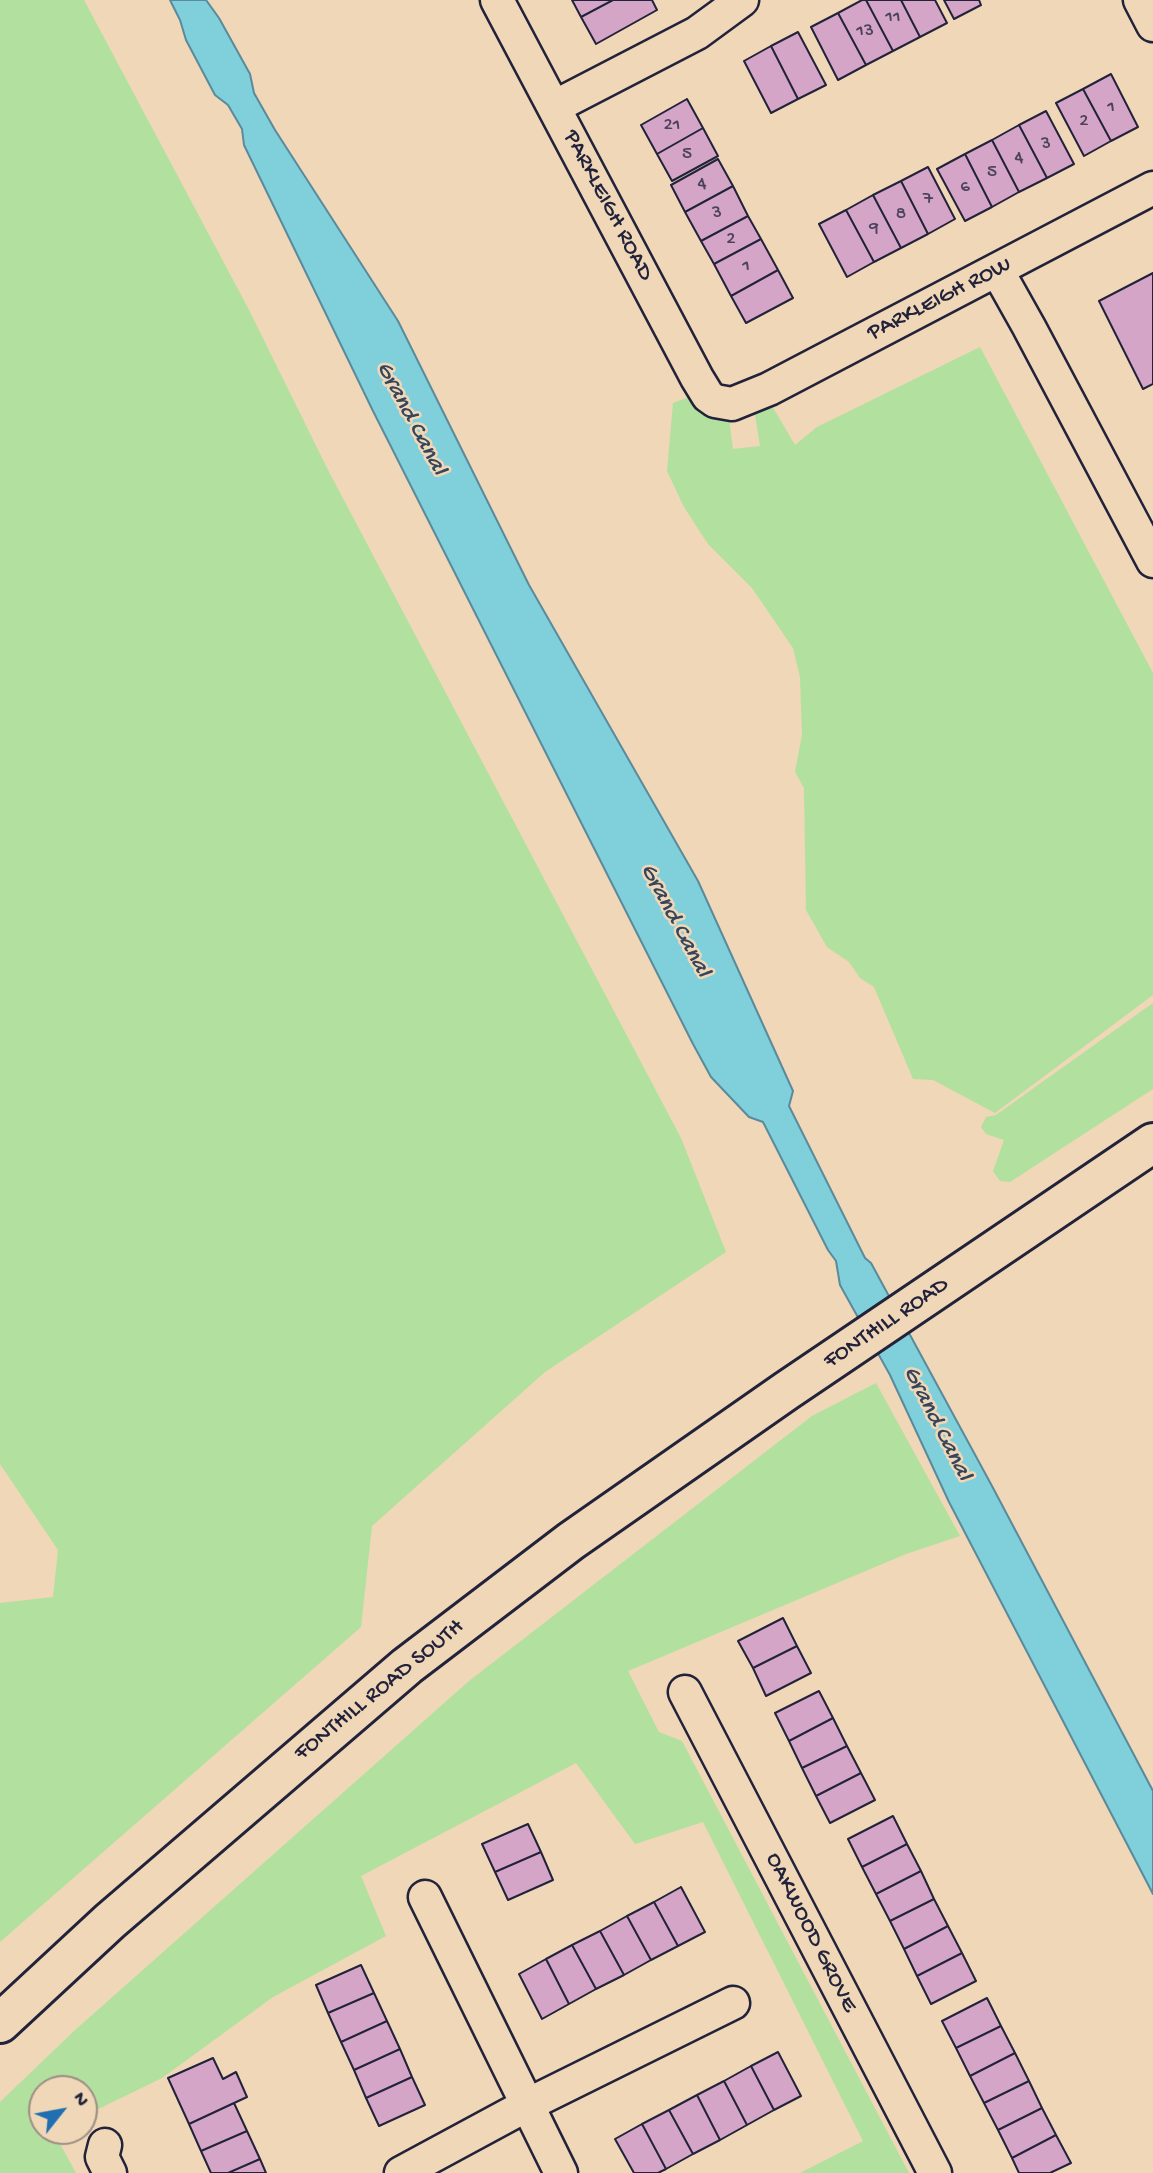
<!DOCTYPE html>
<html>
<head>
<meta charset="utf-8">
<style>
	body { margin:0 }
	#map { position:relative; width:1153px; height:2173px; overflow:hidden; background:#efd7b7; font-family:"Gochi Hand",sans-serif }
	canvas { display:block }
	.north { position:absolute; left:28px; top:2075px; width:70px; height:70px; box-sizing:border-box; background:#efd7b7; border:2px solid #9d8f85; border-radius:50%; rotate:59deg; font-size:19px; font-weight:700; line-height:28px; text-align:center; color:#22223b }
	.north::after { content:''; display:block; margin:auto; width:24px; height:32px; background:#1f6fb2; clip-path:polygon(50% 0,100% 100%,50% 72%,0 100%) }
</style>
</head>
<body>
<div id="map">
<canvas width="1153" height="2173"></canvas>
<div class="north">N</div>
</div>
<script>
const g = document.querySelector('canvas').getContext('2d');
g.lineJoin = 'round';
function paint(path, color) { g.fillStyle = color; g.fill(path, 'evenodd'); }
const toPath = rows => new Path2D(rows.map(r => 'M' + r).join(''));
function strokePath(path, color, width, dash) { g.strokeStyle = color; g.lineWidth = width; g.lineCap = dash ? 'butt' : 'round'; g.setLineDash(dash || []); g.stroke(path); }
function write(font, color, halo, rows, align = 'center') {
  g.font = font + ' "Gochi Hand",sans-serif'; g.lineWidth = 5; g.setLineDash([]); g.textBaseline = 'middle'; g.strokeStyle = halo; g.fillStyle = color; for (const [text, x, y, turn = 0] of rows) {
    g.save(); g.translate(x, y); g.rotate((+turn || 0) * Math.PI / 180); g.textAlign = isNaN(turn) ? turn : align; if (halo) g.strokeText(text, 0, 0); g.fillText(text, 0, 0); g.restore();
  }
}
paint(toPath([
	[0,0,84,0,248,308,328,470,681,1138,726,1252,545,1372,372,1526,361,1627,0,1942,0,1603,53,1597,58,1550,0,1464],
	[980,347,1153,673,1153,995,995,1113,933,1080,913,1079,874,987,860,978,849,962,827,947,806,910,804,788,795,772,802,735,800,677,793,648,752,588,708,544,684,507,667,471,673,403,689,397,712,416,729,419,733,449,760,446,755,415,772,406,795,445,817,427],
	[1153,1003,1153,1089,1010,1182,1000,1181,993,1171,1004,1140,986,1134,981,1127,986,1117,996,1115],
	[876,1383,960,1536,906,1554,628,1671,659,1732,682,1741,909,2173,800,2173,863,2141,703,1822,635,1844,576,1763,361,1876,386,1936,273,1997,162,2078,84,2116,84,2089,42,2089,42,2131,53,2131,76,2173,0,2173,0,2102,74,2031,469,1681,812,1416]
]), '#b1e09f');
const water = toPath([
	[170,0,206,0,219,18,250,74,254,93,275,130,398,321,529,585,698,881,793,1091,789,1106,865,1258,871,1263,992,1486,1153,1791,1153,1894,949,1502,890,1375,840,1285,836,1261,828,1250,763,1122,749,1117,711,1077,693,1044,373,411,244,145,242,129,228,105,215,95,186,40,180,20,170,0]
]);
paint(water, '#80d0db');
strokePath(water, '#5a8a9b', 2);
const building = toPath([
	[572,0,613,0,581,17,572,0],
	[613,0,652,0,657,10,596,44,581,17,613,0],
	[862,0,866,0,893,51,866,65,838,13,862,0],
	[866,0,901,0,920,37,893,51,866,0],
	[901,0,935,0,947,23,920,37,901,0],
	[944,0,979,0,981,5,954,19,944,0],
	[838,13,866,65,838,80,811,27,838,13],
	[798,32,826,85,798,99,771,46,798,32],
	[771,46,798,99,771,113,744,61,771,46],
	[1111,74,1138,127,1111,141,1083,89,1111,74],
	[1083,89,1111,141,1084,156,1056,103,1083,89],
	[687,99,703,128,657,154,641,125,687,99],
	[1046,111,1074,164,1047,178,1019,125,1046,111],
	[1019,125,1047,178,1019,192,992,140,1019,125],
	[703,128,718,156,672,181,657,154,703,128],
	[992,140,1019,192,992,207,965,154,992,140],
	[965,154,992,207,965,221,937,169,965,154],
	[718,159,733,186,685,212,671,185,718,159],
	[928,167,955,219,928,234,901,181,928,167],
	[901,181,928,234,901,248,873,195,901,181],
	[733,186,748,216,701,241,685,212,733,186],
	[873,195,901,248,874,262,846,210,873,195],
	[846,210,874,262,847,277,819,224,846,210],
	[748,216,761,239,714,264,701,241,748,216],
	[761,239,778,270,731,296,714,264,761,239],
	[778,270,793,298,746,323,731,296,778,270],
	[1153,273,1153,384,1143,389,1099,301,1153,273],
	[783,1618,797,1646,753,1668,738,1641,783,1618],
	[797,1646,811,1673,766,1696,753,1668,797,1646],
	[819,1691,833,1718,789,1741,775,1713,819,1691],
	[833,1718,847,1746,802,1768,789,1741,833,1718],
	[847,1746,861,1773,816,1796,802,1768,847,1746],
	[861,1773,875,1800,830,1823,816,1796,861,1773],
	[893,1816,907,1844,862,1867,848,1839,893,1816],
	[528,1824,541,1852,495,1872,482,1844,528,1824],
	[907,1844,921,1871,876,1894,862,1867,907,1844],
	[541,1852,553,1880,508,1900,495,1872,541,1852],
	[921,1871,934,1899,890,1921,876,1894,921,1871],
	[681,1887,705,1932,678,1946,654,1902,681,1887],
	[934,1899,948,1926,904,1949,890,1921,934,1899],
	[654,1902,678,1946,651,1960,627,1916,654,1902],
	[627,1916,651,1960,624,1975,600,1931,627,1916],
	[948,1926,962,1953,917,1976,904,1949,948,1926],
	[600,1931,624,1975,596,1989,572,1945,600,1931],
	[572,1945,596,1989,569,2004,546,1959,572,1945],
	[962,1953,976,1981,931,2004,917,1976,962,1953],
	[546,1959,569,2004,542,2019,519,1974,546,1959],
	[361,1965,374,1993,328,2013,316,1985,361,1965],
	[374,1993,387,2021,341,2042,328,2013,374,1993],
	[987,1998,1001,2026,956,2048,942,2021,987,1998],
	[387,2021,400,2049,354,2070,341,2042,387,2021],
	[1001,2026,1015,2053,970,2076,956,2048,1001,2026],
	[400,2049,412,2077,366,2098,354,2070,400,2049],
	[778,2052,801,2096,774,2110,751,2066,778,2052],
	[1015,2053,1029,2081,984,2103,970,2076,1015,2053],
	[213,2058,223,2079,236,2072,247,2097,189,2124,168,2078,213,2058],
	[751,2066,774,2110,747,2125,724,2081,751,2066],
	[412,2077,425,2105,379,2126,366,2098,412,2077],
	[724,2081,747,2125,720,2140,697,2095,724,2081],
	[1029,2081,1042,2108,998,2130,984,2103,1029,2081],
	[697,2095,720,2140,693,2154,669,2110,697,2095],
	[234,2103,247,2131,201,2151,189,2124,234,2103],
	[1042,2108,1056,2135,1012,2158,998,2130,1042,2108],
	[669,2110,693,2154,666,2169,642,2124,669,2110],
	[642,2124,666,2169,658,2173,634,2173,615,2139,642,2124],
	[247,2131,260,2159,228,2173,211,2173,201,2151,247,2131],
	[1056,2135,1071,2163,1050,2173,1019,2173,1012,2158,1056,2135],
	[260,2159,266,2173,228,2173,260,2159]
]);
paint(building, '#d4a5c6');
strokePath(building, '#22223b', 2);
const minor = toPath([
	[497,0,697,378,708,396,715,401,732,404,769,389,1153,188],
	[1140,0,1153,25],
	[554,107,697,33,742,0],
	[997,270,1029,327,1153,561],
	[685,1692,935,2173],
	[425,1897,561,2173],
	[105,2145,102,2157,110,2173],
	[401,2173,527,2105,733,2003]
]);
const secondary = toPath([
	[0,2023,110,1921,407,1666,571,1541,786,1391,1153,1143]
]);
strokePath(minor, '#22223b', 37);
strokePath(secondary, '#22223b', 44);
strokePath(minor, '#efd7b7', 32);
strokePath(secondary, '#efd7b7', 38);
write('19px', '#4e435e', null, [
	["11",893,18],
	["13",865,32],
	["1",1111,108],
	["2",1084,122],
	["21",672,126],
	["3",1046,145],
	["5",687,155],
	["4",1019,159],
	["5",992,173],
	["4",702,185],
	["6",965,188],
	["7",928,200],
	["3",717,214],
	["8",901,215],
	["9",874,229],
	["2",731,240],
	["1",746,267]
]);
write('23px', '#22223b', '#efd7b7', [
	["PARKLEIGH ROAD",607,206,62],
	["PARKLEIGH ROW",940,300,-27],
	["FONTHILL ROAD",887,1324,-34],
	["FONTHILL ROAD SOUTH",380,1691,-39],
	["OAKWOOD GROVE",810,1933,63]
]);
write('italic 24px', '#35455b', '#efd7b7', [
	["Grand Canal",410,419,62],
	["Grand Canal",674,921,62],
	["Grand Canal",936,1424,63]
]);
</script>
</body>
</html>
